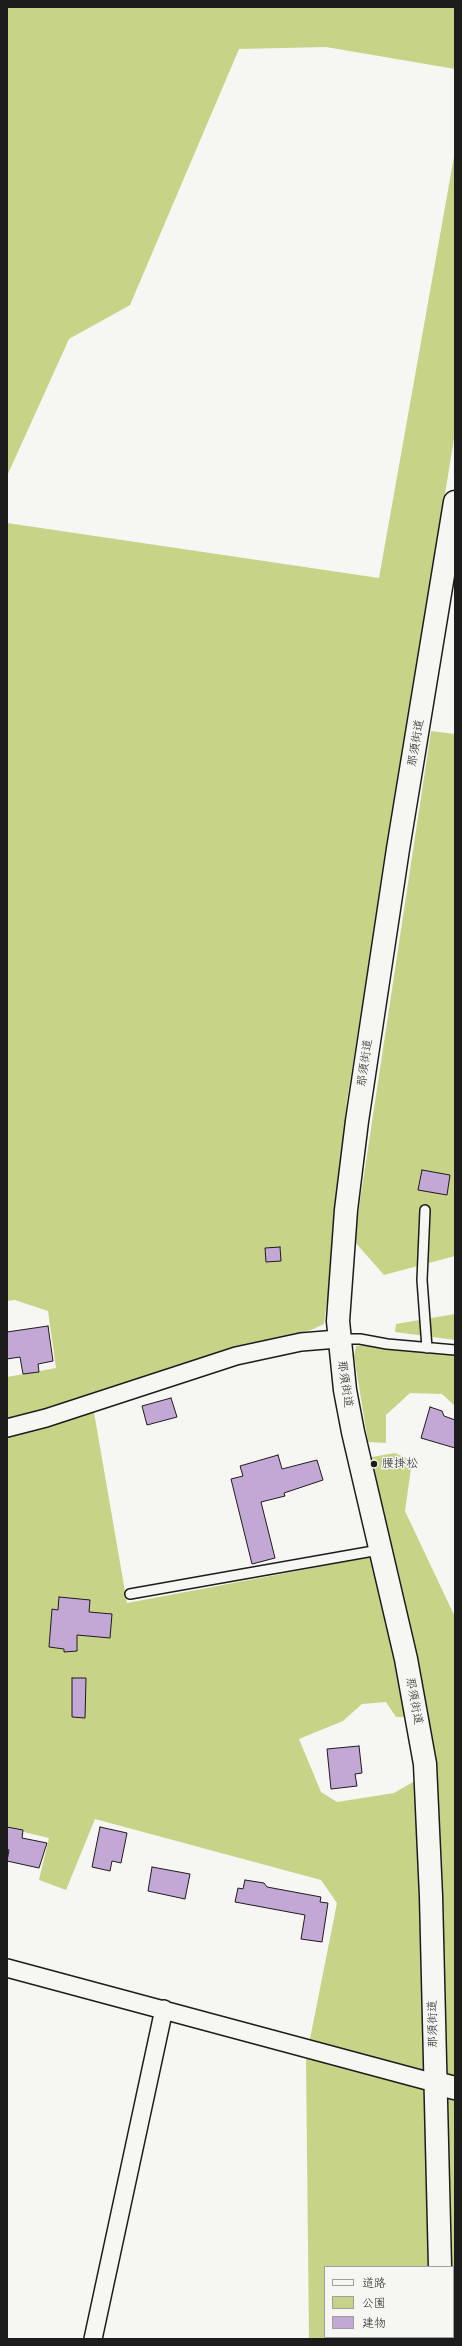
<!DOCTYPE html>
<html>
<head>
<meta charset="utf-8">
<style>
	body { margin:0 }
	#map { position:relative; width:462px; height:2346px; overflow:hidden; background:#f6f6f2; font-family:"Playpen Sans","Klee One",sans-serif }
	canvas { display:block }
	.frame { position:absolute; inset:0; border:8px solid #1c1c1c; pointer-events:none }
	.legend { position:absolute; left:324px; top:2266px; width:130px; height:72px; box-sizing:border-box; background:#f6f6f2; border:1px solid #9f9f9c; margin:0; padding:5px 7px; list-style:none; font-size:12px; color:#1c1c1c }
	.legend li { display:flex; align-items:center; gap:8px; height:20px }
	.legend b { width:20px; border:1px solid #9f9f9c }
</style>
</head>
<body>
<div id="map">
<canvas width="462" height="2346"></canvas>
<div class="frame"></div>
<ul class="legend">
<li><b style="height:5px;background:#f6f6f2"></b>道路</li>
<li><b style="height:11px;background:#c7d387"></b>公園</li>
<li><b style="height:11px;background:#c3a7d5"></b>建物</li>
</ul>
</div>
<script>
const g = document.querySelector('canvas').getContext('2d');
g.lineJoin = 'round';
function paint(path, color) { g.fillStyle = color; g.fill(path, 'evenodd'); }
const toPath = rows => new Path2D(rows.map(r => 'M' + r).join(''));
function strokePath(path, color, width, dash) { g.strokeStyle = color; g.lineWidth = width; g.lineCap = dash ? 'butt' : 'round'; g.setLineDash(dash || []); g.stroke(path); }
function write(font, color, halo, rows, align = 'center') {
  g.font = font + ' "Playpen Sans","Klee One",sans-serif'; g.lineWidth = 3; g.setLineDash([]); g.textBaseline = 'middle'; g.strokeStyle = halo; g.fillStyle = color; for (const [text, x, y, turn = 0] of rows) {
    g.save(); g.translate(x, y); g.rotate((+turn || 0) * Math.PI / 180); g.textAlign = isNaN(turn) ? turn : align; if (halo) g.strokeText(text, 0, 0); g.fillText(text, 0, 0); g.restore();
  }
}
paint(toPath([
	[7,7,455,7,455,69,326,47,239,49,130,305,69,339,7,476],
	[455,151,455,432,347,1100,334,1246,324,1324,311,1330,246,1345,91,1395,127,1603,371,1557,407,1717,396,1717,386,1702,362,1704,343,1721,299,1739,321,1792,337,1802,394,1793,420,1778,417,1682,372,1457,395,1453,412,1461,405,1511,455,1617,455,2339,309,2339,306,2059,337,1903,321,1880,95,1819,66,1890,39,1880,49,1838,7,1828,7,1377,56,1368,48,1311,15,1300,7,1301,7,523,379,578],
	[325,2267,453,2267,453,2337,325,2337],
	[431,731,455,734,455,1256,384,1275,354,1241],
	[455,1314,455,1340,395,1332,396,1324],
	[364,1345,455,1353,455,1406,442,1394,410,1393,386,1415,386,1443,368,1442,354,1356,356,1346]
]), '#c7d387');
const building = toPath([
	[422,1170,450,1175,447,1195,418,1190,422,1170],
	[280,1247,281,1261,266,1262,265,1248,280,1247],
	[48,1326,53,1361,38,1364,39,1372,23,1374,20,1357,7,1359,7,1332,48,1326],
	[171,1398,177,1417,147,1425,142,1406,171,1398],
	[430,1407,442,1411,444,1416,455,1420,455,1448,421,1438,430,1407],
	[278,1455,282,1469,317,1460,323,1480,284,1493,285,1496,261,1502,275,1558,252,1564,231,1479,243,1476,240,1466,278,1455],
	[59,1597,90,1600,89,1612,112,1614,110,1638,77,1635,77,1651,64,1652,64,1649,49,1647,52,1609,58,1610,59,1597],
	[72,1678,86,1678,85,1718,72,1717,72,1678],
	[359,1746,362,1773,355,1774,357,1786,331,1789,327,1749,359,1746],
	[7,1827,23,1830,22,1838,47,1843,39,1868,7,1861,9,1850,7,1849,7,1827],
	[100,1827,127,1833,121,1863,112,1861,110,1871,92,1867,100,1827],
	[152,1867,190,1874,185,1899,148,1891,152,1867],
	[245,1880,264,1883,267,1887,321,1897,320,1902,328,1903,322,1942,301,1939,305,1915,235,1902,238,1888,243,1889,245,1880]
]);
paint(building, '#c3a7d5');
strokePath(building, '#1c1c1c', 1);
const lane = toPath([
	[425,1210,422,1280,427,1348],
	[339,1339,360,1339,387,1344,455,1350],
	[130,1594,379,1550]
]);
const street = toPath([
	[7,1428,46,1418,236,1356,301,1342,338,1339],
	[7,1968,435,2083],
	[93,2339,164,2009]
]);
const secondary = toPath([
	[435,2083,455,2088]
]);
const primary = toPath([
	[440,2267,431,1896,425,1764,406,1659,353,1432,345,1390,338,1321,346,1210,357,1121,398,849,455,502],
	[442,2337,442,2339]
]);
strokePath(lane, '#1c1c1c', 12);
strokePath(street, '#1c1c1c', 20);
strokePath(secondary, '#1c1c1c', 25);
strokePath(primary, '#1c1c1c', 25);
strokePath(lane, '#f6f6f2', 9);
strokePath(street, '#f6f6f2', 17);
strokePath(secondary, '#f6f6f2', 22);
strokePath(primary, '#f6f6f2', 22);
for (const [x, y, r, color] of [
	[374,1464,4,"#1c1c1c"]
]) { const dot = new Path2D(); dot.arc(x, y, r, 0, 2 * Math.PI); g.fillStyle = color; g.fill(dot); strokePath(dot, '#f6f6f2', 1.5); }
write('12px', '#1c1c1c', '#f6f6f2', [
	["那須街道",416,743,-81],
	["那須街道",365,1063,-82],
	["那須街道",345,1384,81],
	["那須街道",414,1701,79],
	["那須街道",433,2024,-91]
]);
write('12px', '#1c1c1c', '#f6f6f2', [
	["腰掛松",382,1464]
], 'left');
</script>
</body>
</html>
